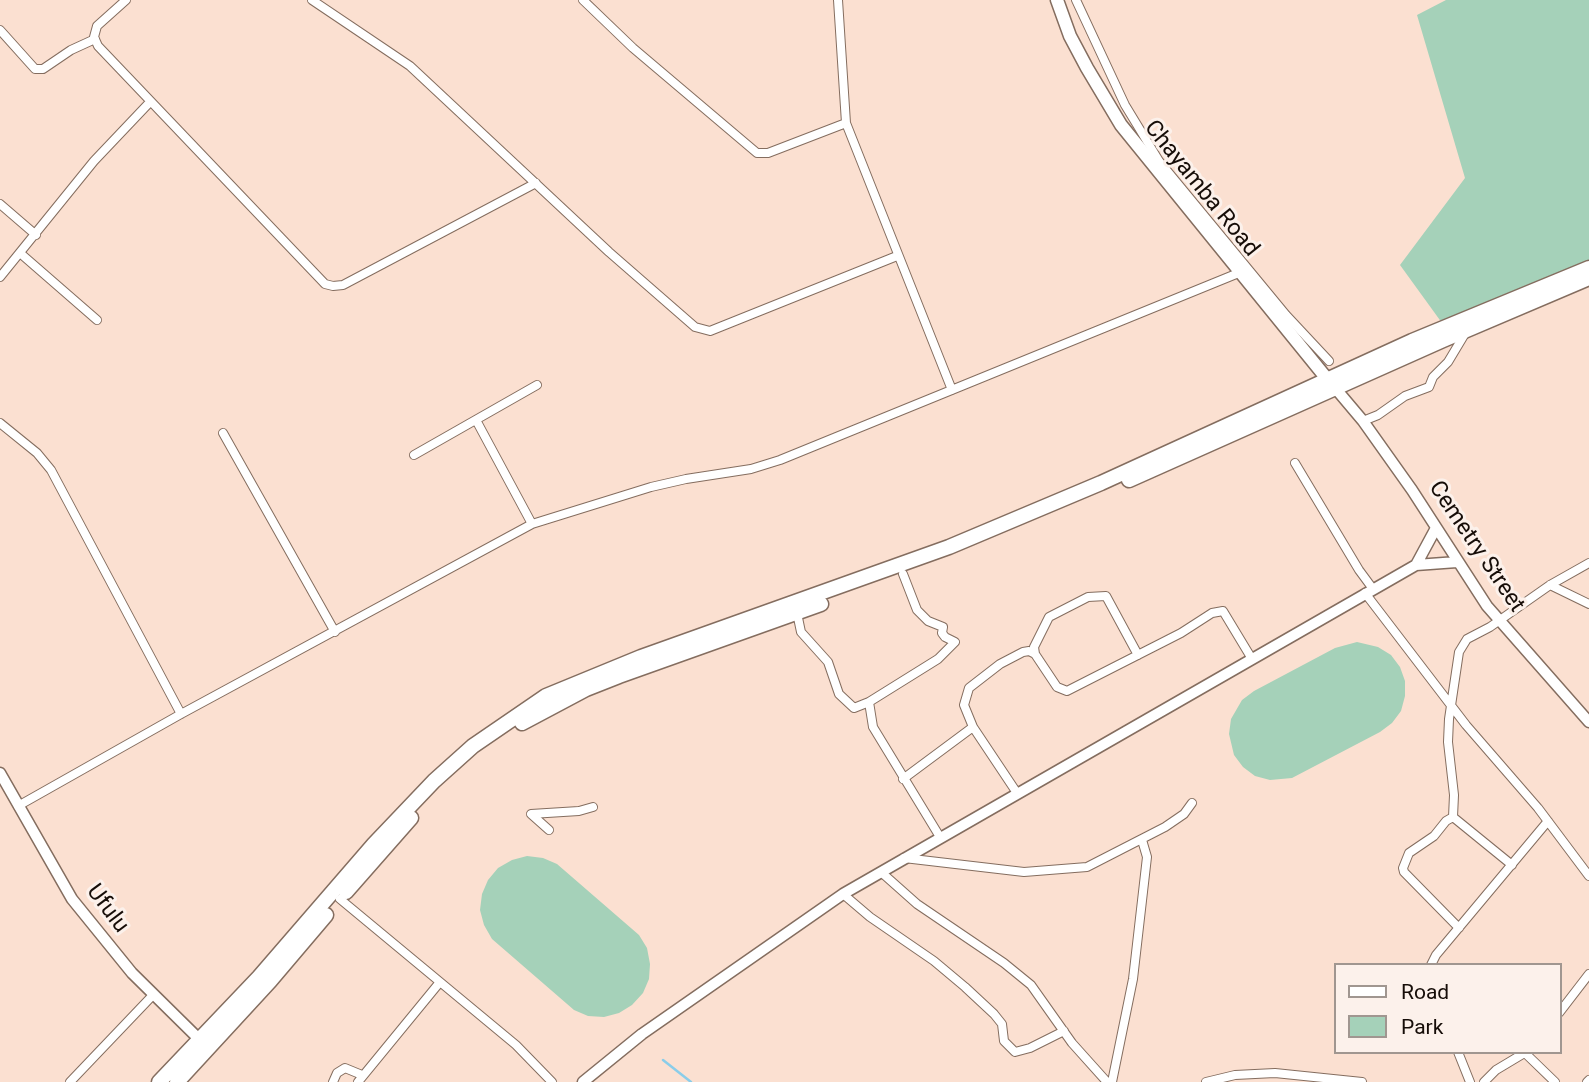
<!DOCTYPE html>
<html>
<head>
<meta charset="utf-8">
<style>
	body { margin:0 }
	#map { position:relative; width:1589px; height:1082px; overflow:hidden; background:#fbe0d1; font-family:Roboto,sans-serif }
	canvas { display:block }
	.legend { position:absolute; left:1334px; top:963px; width:228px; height:91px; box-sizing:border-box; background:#fcf1eb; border:2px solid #a09690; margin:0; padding:9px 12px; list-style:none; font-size:21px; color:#160d08 }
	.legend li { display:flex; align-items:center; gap:14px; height:35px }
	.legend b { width:35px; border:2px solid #a09690 }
</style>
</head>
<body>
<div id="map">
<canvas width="1589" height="1082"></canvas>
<ul class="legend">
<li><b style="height:9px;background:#fff"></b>Road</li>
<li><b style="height:19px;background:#a5d1b9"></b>Park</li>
</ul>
</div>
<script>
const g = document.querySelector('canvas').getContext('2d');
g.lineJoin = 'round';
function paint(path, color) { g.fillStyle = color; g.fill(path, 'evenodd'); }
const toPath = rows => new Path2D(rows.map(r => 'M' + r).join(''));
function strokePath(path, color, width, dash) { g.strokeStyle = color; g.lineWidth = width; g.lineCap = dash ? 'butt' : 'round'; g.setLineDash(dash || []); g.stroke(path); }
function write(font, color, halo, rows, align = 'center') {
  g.font = font + ' Roboto,sans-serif'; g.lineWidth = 6; g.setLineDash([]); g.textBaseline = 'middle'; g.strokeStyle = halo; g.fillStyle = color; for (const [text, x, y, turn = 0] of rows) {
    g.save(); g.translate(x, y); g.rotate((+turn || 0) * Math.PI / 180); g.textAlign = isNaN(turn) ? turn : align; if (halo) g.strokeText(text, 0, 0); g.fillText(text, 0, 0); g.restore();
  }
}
paint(toPath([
	[1446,0,1589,0,1589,265,1442,323,1400,265,1465,178,1417,15],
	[1357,642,1378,647,1391,655,1400,667,1405,681,1405,696,1401,711,1392,723,1380,732,1292,778,1270,780,1255,776,1243,767,1234,755,1229,734,1231,719,1242,700,1254,691,1335,648],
	[527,856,543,858,557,864,639,935,647,948,650,964,649,979,643,993,632,1005,619,1013,604,1017,588,1016,574,1010,492,939,484,925,480,910,482,894,488,880,498,868,512,860]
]), '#a5d1b9');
strokePath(toPath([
	[663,1060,691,1082]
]), '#8acde9', 2.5);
const minor = toPath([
	[126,0,97,26,94,37,98,46,325,284,333,286,343,285,536,183],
	[312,0,410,66,609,252,695,327,710,331,897,256],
	[583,0,633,48,757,153,768,153,846,123],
	[838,0,846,123,952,390],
	[1076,0,1125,105,1159,161,1286,315,1329,361],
	[0,30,35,69,43,69,71,50,95,39],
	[0,204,36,235],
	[20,253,97,320],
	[0,277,94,161,150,102],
	[476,420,532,524],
	[1363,421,1378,415,1405,396,1429,387,1433,377,1448,362,1466,332],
	[0,423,37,453,51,470,181,714],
	[223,433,335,632],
	[414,455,537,385],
	[1295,463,1359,570,1373,589],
	[903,574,917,610,928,621,943,627,942,633,945,637,955,642,938,659,869,702,873,727,940,837],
	[1550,585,1589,604],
	[1365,593,1466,725,1538,808,1589,876],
	[797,613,801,632,828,662,839,694,854,708,869,702],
	[1035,654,1034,647,1049,617,1088,597,1106,596,1138,655],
	[903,779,973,727],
	[1017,793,973,727,964,705,969,688,1000,664,1023,652,1029,651,1035,654,1057,687,1067,691,1181,633,1212,613,1223,611,1252,659],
	[18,806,181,714,532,524,651,487,686,479,751,469,780,460,1241,272],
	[1453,817,1446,821,1434,836,1409,853,1403,868,1404,872,1459,928],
	[549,830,531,814,579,811,593,807],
	[904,858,1024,872,1087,867,1165,827,1184,814,1192,803],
	[1512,865,1453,817,1454,795,1448,742,1449,719,1459,652,1467,639,1490,627,1550,585,1589,563],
	[881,872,917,904,1004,963,1031,985,1072,1043,1107,1082],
	[843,894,870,917,934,961,965,987,994,1014,1002,1024,1004,1041,1015,1052,1030,1048,1064,1031],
	[340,899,516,1045,552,1082],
	[1431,965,1436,955,1548,821],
	[1559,1013,1589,974],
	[1458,1052,1470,1082],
	[1525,1053,1555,1082],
	[70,1082,153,995],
	[333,1082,337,1073,345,1068,362,1075],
	[358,1082,440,982],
	[1112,1082,1133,979,1147,857,1142,840],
	[1206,1082,1235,1075,1275,1073,1362,1082],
	[1484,1082,1496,1070,1526,1052],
	[1587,1082,1589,1080]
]);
const tertiary = toPath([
	[1336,389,1363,421,1412,490,1487,606,1589,722],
	[1416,565,1436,528],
	[0,773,72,899,132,973,203,1043],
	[583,1082,642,1034,843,894,1416,565,1457,562]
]);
const secondary = toPath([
	[1057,0,1070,36,1087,68,1121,125,1332,385]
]);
const trunk = toPath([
	[1129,480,1443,340,1589,278],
	[522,723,586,689,619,676,821,604],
	[346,892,411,818],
	[159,1082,259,977,374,844,434,781,473,746,546,696,641,657,949,547,1101,483,1412,341,1589,268],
	[177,1082,270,981,326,915]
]);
strokePath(minor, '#846d5f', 10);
strokePath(tertiary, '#846d5f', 13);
strokePath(secondary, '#846d5f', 15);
strokePath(trunk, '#846d5f', 17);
strokePath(minor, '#fff', 8);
strokePath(tertiary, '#fff', 10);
strokePath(secondary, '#fff', 12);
strokePath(trunk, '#fff', 14);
write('23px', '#160d08', '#fcf1eb', [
	["Chayamba Road",1201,189,51],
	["Cemetry Street",1476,547,56],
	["Ufulu",107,909,53]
]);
</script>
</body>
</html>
